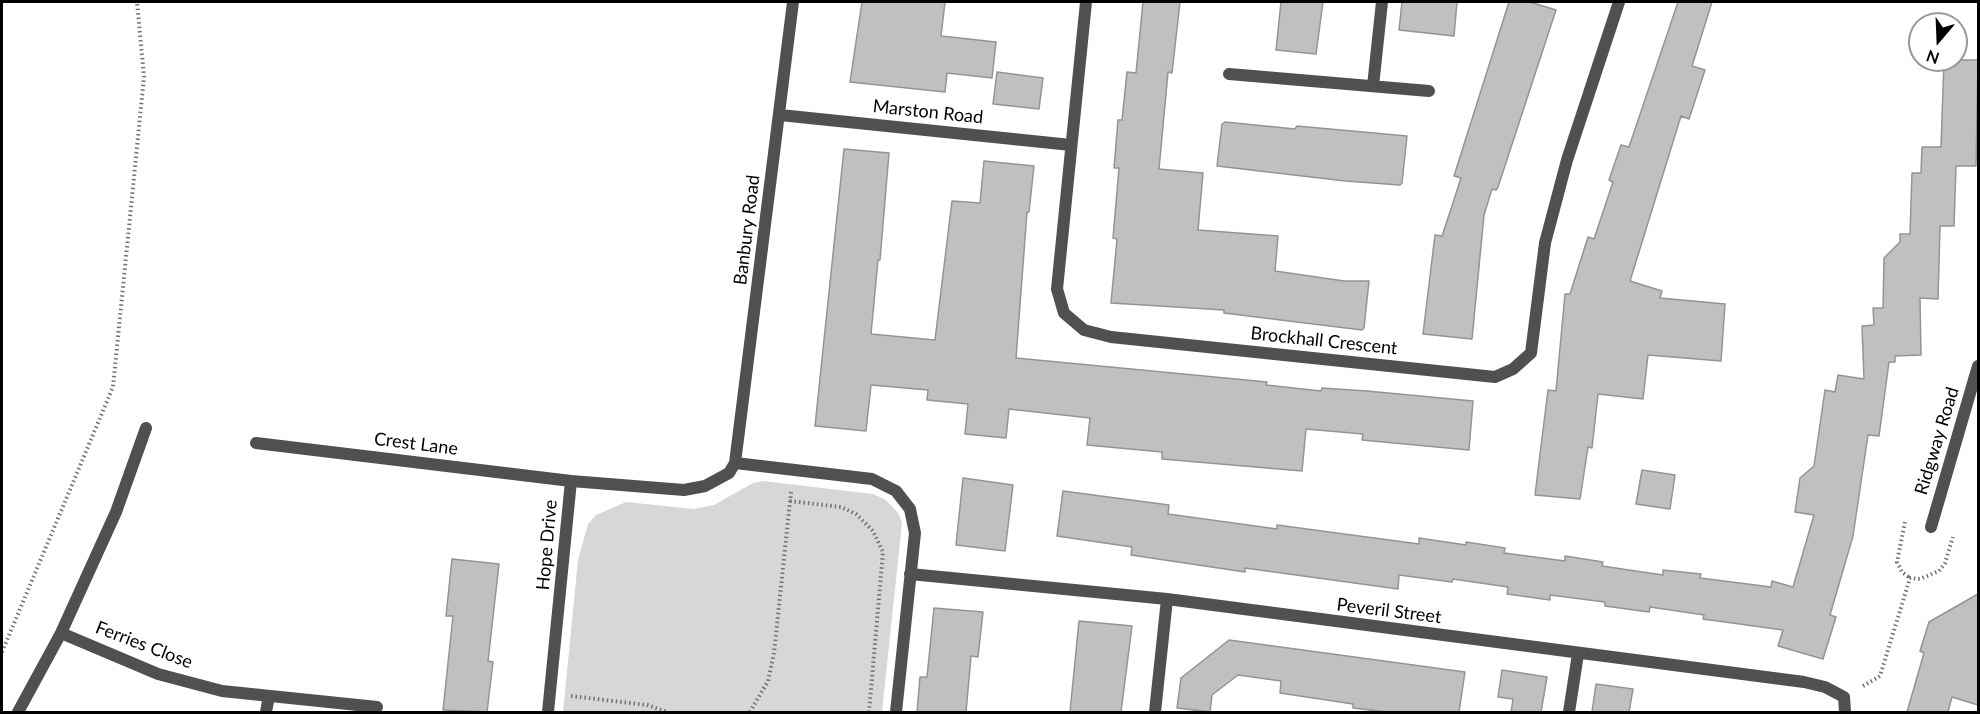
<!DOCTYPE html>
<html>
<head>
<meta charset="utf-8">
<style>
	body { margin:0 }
	#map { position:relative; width:1980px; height:714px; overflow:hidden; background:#fff; font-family:Lato,sans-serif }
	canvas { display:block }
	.frame { position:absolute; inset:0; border:3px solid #000; pointer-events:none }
	.north { position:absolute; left:1908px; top:12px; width:60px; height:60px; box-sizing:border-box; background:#fff; border:2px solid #999; border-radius:50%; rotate:199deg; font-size:16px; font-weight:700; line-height:24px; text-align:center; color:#000 }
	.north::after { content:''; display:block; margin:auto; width:21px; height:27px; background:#000; clip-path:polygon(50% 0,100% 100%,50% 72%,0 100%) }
</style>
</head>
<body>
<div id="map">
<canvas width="1980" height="714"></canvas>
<div class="frame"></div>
<div class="north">N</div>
</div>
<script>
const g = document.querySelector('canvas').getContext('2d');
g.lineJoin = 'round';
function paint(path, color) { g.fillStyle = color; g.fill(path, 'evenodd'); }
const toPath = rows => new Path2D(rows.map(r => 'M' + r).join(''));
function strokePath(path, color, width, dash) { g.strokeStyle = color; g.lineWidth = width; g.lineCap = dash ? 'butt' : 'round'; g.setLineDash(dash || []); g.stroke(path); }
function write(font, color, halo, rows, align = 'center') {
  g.font = font + ' Lato,sans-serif'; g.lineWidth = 4.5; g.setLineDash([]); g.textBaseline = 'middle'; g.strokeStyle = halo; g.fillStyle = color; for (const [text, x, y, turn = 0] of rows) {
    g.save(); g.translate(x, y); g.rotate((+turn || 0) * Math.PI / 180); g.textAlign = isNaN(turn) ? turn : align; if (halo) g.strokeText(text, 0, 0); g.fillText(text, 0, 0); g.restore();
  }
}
paint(toPath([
	[763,481,873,494,886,500,898,513,902,523,882,712,563,712,578,560,588,524,596,515,626,502,694,509,714,505,753,483]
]), '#d7d7d7');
const building = toPath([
	[862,2,945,2,941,36,996,42,992,78,947,73,945,92,850,82,862,2],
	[1143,2,1180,2,1172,73,1168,72,1159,169,1203,173,1198,230,1278,236,1275,271,1344,281,1369,281,1364,328,1362,330,1224,313,1224,310,1111,303,1117,239,1113,238,1119,168,1114,168,1118,120,1122,120,1127,72,1136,73,1143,2],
	[1281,2,1323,2,1316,54,1276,50,1281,2],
	[1402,2,1457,2,1454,36,1399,30,1402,2],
	[1509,2,1530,2,1556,10,1498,187,1496,190,1492,189,1484,215,1472,339,1423,334,1435,235,1442,236,1451,209,1461,178,1454,176,1509,2],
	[1678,2,1712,2,1692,66,1705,70,1689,119,1681,116,1630,281,1662,291,1660,298,1725,304,1721,361,1648,355,1643,399,1598,394,1592,448,1588,447,1580,499,1535,495,1548,390,1556,391,1565,294,1570,294,1588,237,1594,239,1613,182,1609,180,1621,145,1629,147,1678,2],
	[1944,60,1978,60,1976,166,1956,166,1954,226,1940,226,1938,299,1920,298,1921,355,1895,356,1895,362,1889,362,1879,436,1868,435,1853,536,1830,615,1836,617,1823,659,1778,646,1783,630,1703,619,1704,615,1650,607,1649,612,1605,606,1605,602,1550,595,1550,600,1507,594,1508,587,1453,579,1452,582,1399,575,1398,589,1245,568,1245,572,1131,555,1132,547,1057,536,1063,491,1169,505,1168,514,1277,529,1277,525,1419,544,1419,538,1466,545,1466,542,1505,548,1504,553,1565,561,1565,556,1603,562,1602,566,1663,575,1663,570,1701,574,1700,578,1771,587,1772,581,1793,587,1814,515,1795,512,1800,478,1814,466,1825,390,1835,392,1838,375,1864,379,1862,326,1874,325,1873,308,1883,308,1884,258,1900,242,1900,234,1910,234,1912,173,1921,173,1922,147,1941,147,1944,60],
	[997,72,1043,78,1039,109,993,104,997,72],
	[1225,122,1295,129,1297,126,1407,136,1402,183,1400,185,1345,181,1217,166,1222,124,1225,122],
	[844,149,889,153,880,260,878,260,871,334,935,340,952,201,980,203,984,161,1034,166,1029,212,1027,212,1016,358,1267,382,1266,385,1321,391,1322,388,1367,391,1473,401,1469,450,1362,440,1363,434,1306,429,1302,471,1162,459,1162,452,1087,445,1090,418,1009,409,1006,438,965,434,968,404,927,400,928,390,871,385,866,431,815,426,844,149],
	[1642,470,1675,475,1670,509,1636,504,1642,470],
	[963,478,1013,485,1005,551,956,545,963,478],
	[452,559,499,564,488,661,493,662,487,712,443,710,453,616,446,616,452,559],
	[1978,594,1978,705,1952,697,1948,712,1907,712,1924,653,1920,651,1929,622,1978,594],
	[934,608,983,612,978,657,971,656,966,712,917,712,920,677,927,677,934,608],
	[1079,621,1132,626,1121,712,1070,712,1079,621],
	[1229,640,1465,672,1459,712,1386,712,1353,708,1353,704,1280,693,1281,681,1238,675,1212,695,1210,712,1177,708,1181,678,1229,640],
	[1502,670,1547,677,1541,712,1511,712,1513,699,1498,697,1502,670],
	[1596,684,1633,689,1629,712,1592,712,1596,684]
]);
paint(building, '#c0c0c0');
strokePath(building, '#949494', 1.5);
strokePath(toPath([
	[790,501,841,507,856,514,873,531,883,552,869,712],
	[1905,522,1897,562,1902,572,1910,578],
	[2,652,113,387,144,77,137,2],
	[1863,686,1880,676,1910,578,1920,579,1939,571,1945,563,1953,537],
	[571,696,647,705,667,712],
	[750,712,768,681,774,653,791,492]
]), '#727272', 4, [1.5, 3]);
strokePath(toPath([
	[1086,2,1057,289,1064,313,1084,330,1111,337,1495,377,1513,369,1531,353,1545,243,1567,160,1619,2],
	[1229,74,1429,91],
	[1373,86,1382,2],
	[780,115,1071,145],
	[256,443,571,481,684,490,705,486,729,473,735,463,793,2],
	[735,463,872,479,896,491,910,509,915,533,896,712],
	[1931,527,1978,366],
	[910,574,1167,599,1804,682,1825,687,1844,697,1845,712],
	[61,633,158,674,222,691,377,707],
	[18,712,61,633,116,512,146,428],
	[266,712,269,696],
	[548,712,571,481],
	[1155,712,1167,599],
	[1569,712,1578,654]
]), '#505050', 12);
write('18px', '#000', '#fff', [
	["Marston Road",928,112,6],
	["Banbury Road",747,230,-83],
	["Brockhall Crescent",1324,341,6],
	["Ridgway Road",1937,441,-73],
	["Crest Lane",416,444,7],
	["Hope Drive",547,545,-85],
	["Peveril Street",1389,611,7],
	["Ferries Close",144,645,21]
]);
</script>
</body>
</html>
